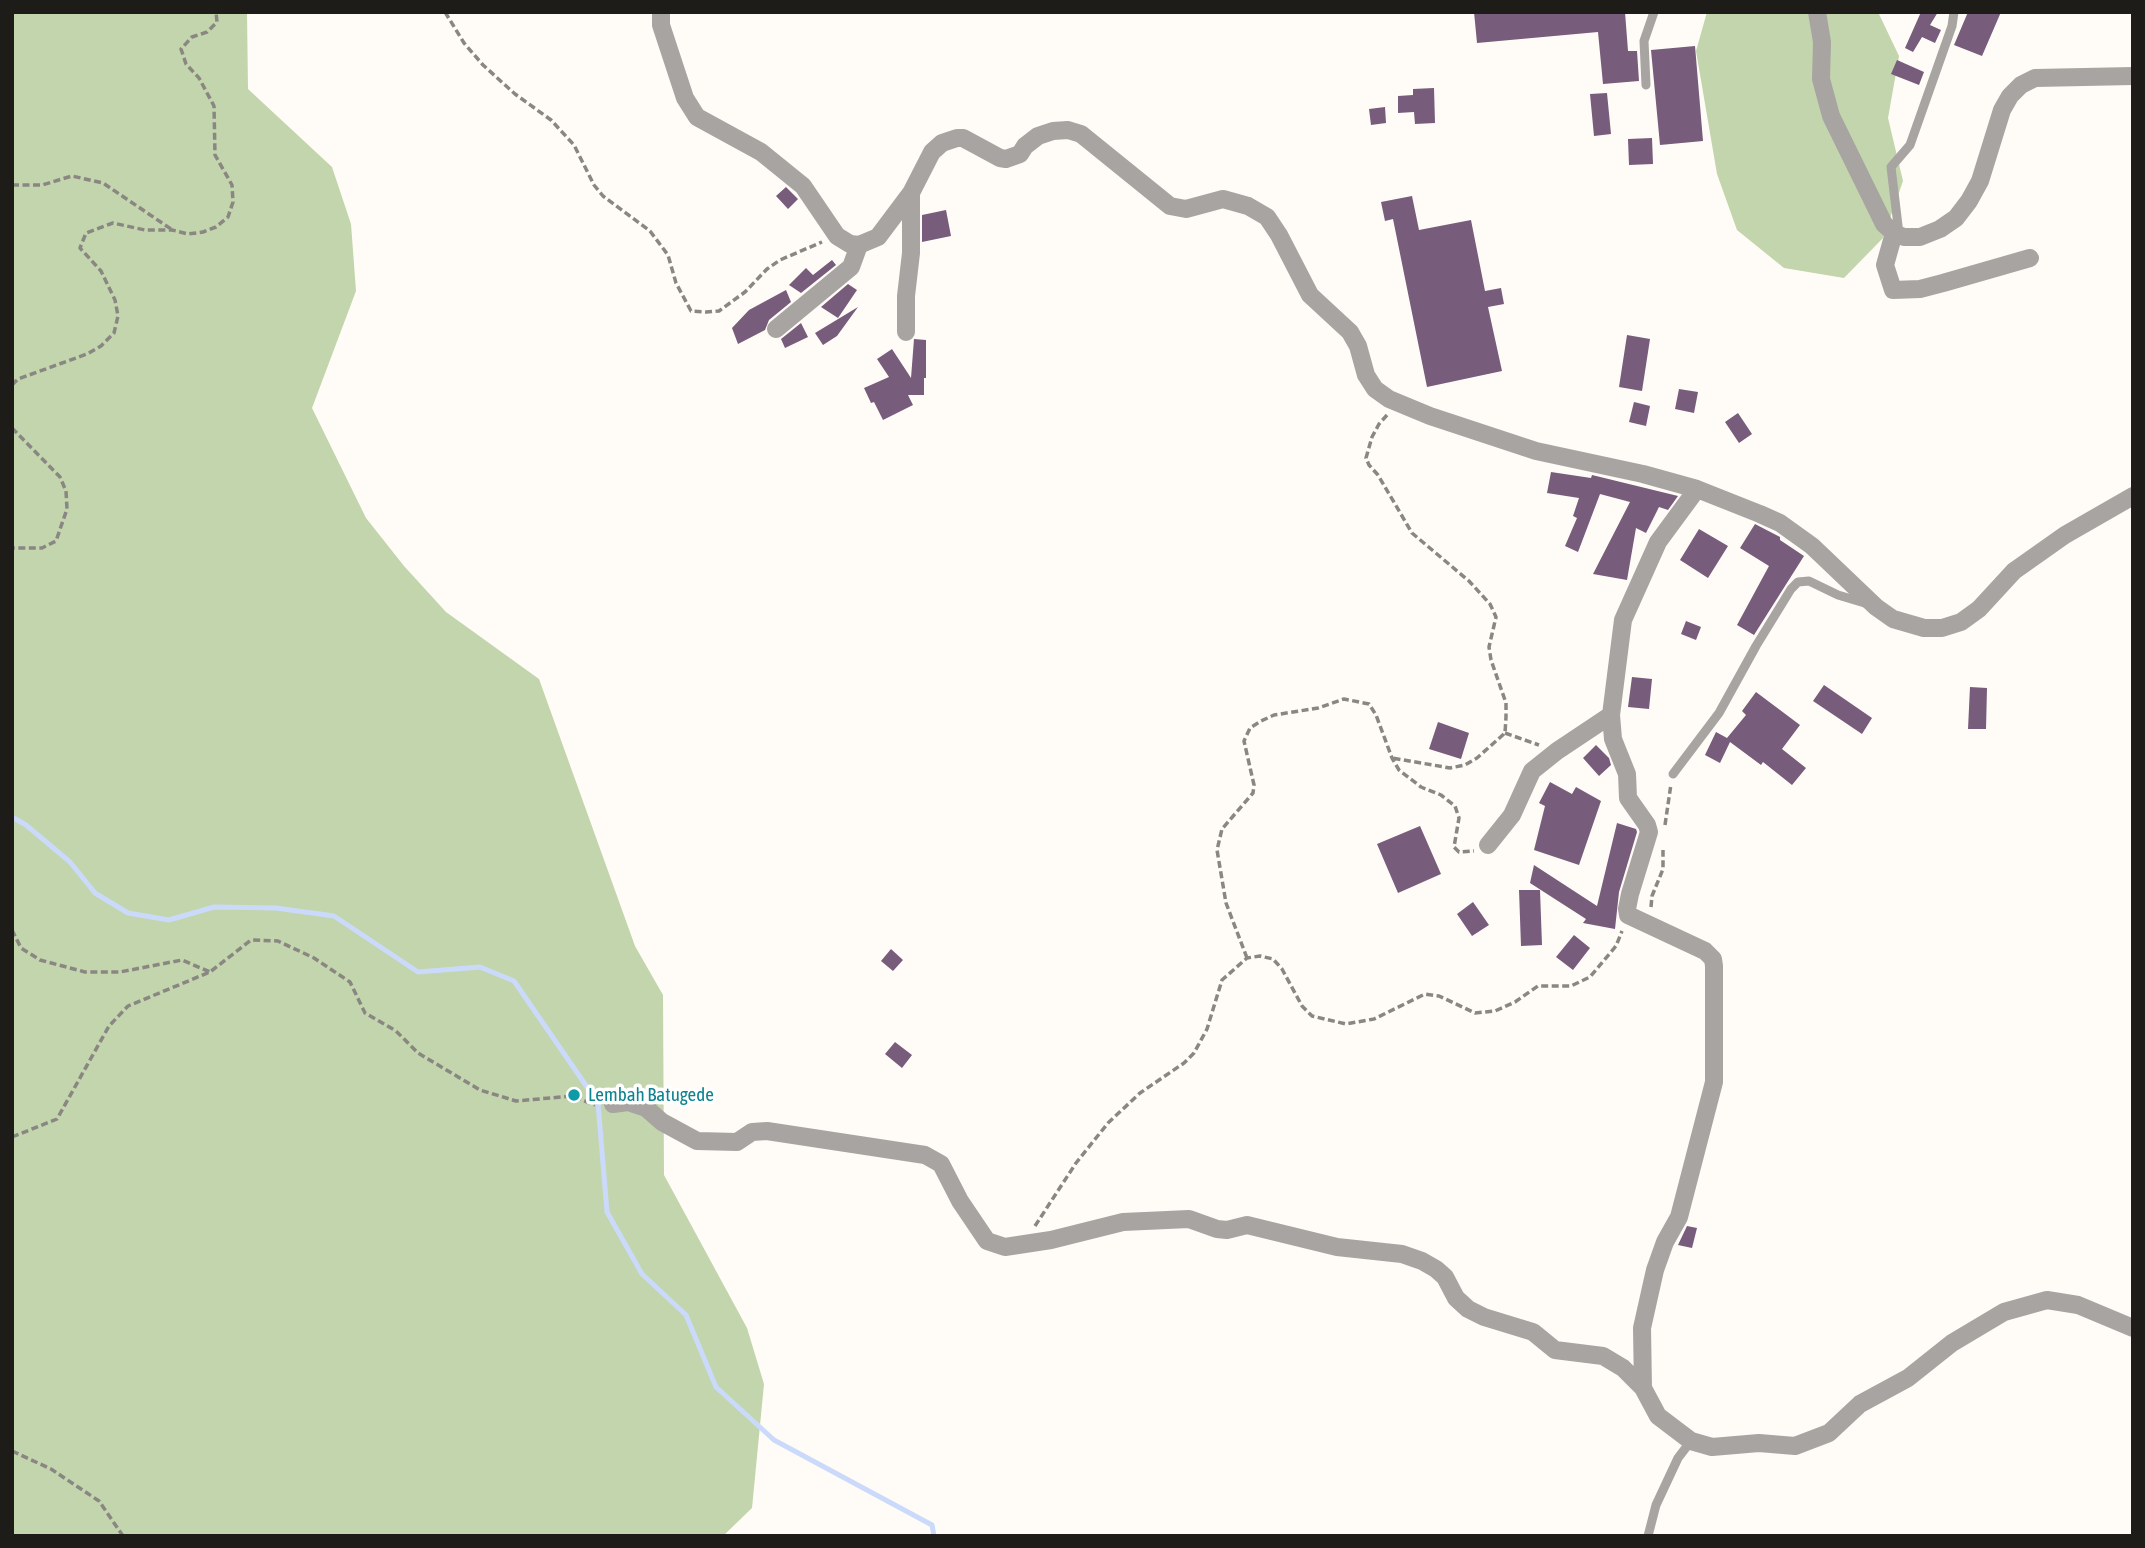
<!DOCTYPE html>
<html>
<head>
<meta charset="utf-8">
<style>
	body { margin:0 }
	#map { position:relative; width:2145px; height:1548px; overflow:hidden; background:#fffbf6; font-family:"Asap Condensed",sans-serif }
	canvas { display:block }
	.frame { position:absolute; inset:0; border:14px solid #1d1c19; pointer-events:none }
</style>
</head>
<body>
<div id="map">
<canvas width="2145" height="1548"></canvas>
<div class="frame"></div>
</div>
<script>
const g = document.querySelector('canvas').getContext('2d');
g.lineJoin = 'round';
function paint(path, color) { g.fillStyle = color; g.fill(path, 'evenodd'); }
const toPath = rows => new Path2D(rows.map(r => 'M' + r).join(''));
function strokePath(path, color, width, dash) { g.strokeStyle = color; g.lineWidth = width; g.lineCap = dash ? 'butt' : 'round'; g.setLineDash(dash || []); g.stroke(path); }
function write(font, color, halo, rows, align = 'center') {
  g.font = font + ' "Asap Condensed",sans-serif'; g.lineWidth = 7; g.setLineDash([]); g.textBaseline = 'middle'; g.strokeStyle = halo; g.fillStyle = color; for (const [text, x, y, turn = 0] of rows) {
    g.save(); g.translate(x, y); g.rotate((+turn || 0) * Math.PI / 180); g.textAlign = isNaN(turn) ? turn : align; if (halo) g.strokeText(text, 0, 0); g.fillText(text, 0, 0); g.restore();
  }
}
paint(toPath([
	[12,12,247,12,248,89,332,167,351,224,356,291,312,408,366,518,404,566,446,612,539,679,635,946,663,995,664,1175,747,1328,764,1384,752,1508,723,1536,12,1536],
	[1707,12,1878,12,1899,56,1888,118,1903,181,1883,238,1844,278,1784,268,1737,230,1717,174,1696,51]
]), '#c3d5ac');
strokePath(toPath([
	[12,817,26,825,70,862,95,893,128,913,169,920,214,907,276,908,334,916,418,972,480,967,514,981,598,1103,607,1212,642,1274,686,1315,716,1387,774,1440,932,1525,934,1536]
]), '#cbdafa', 5);
paint(toPath([
	[1474,12,1625,12,1628,51,1637,51,1639,81,1603,84,1598,32,1477,43],
	[1921,12,1938,12,1930,25,1941,30,1935,43,1922,37,1913,52,1905,48],
	[1968,12,2001,12,1982,56,1954,45],
	[1695,46,1703,141,1660,145,1651,50],
	[1897,60,1924,72,1919,85,1891,74],
	[1434,88,1435,123,1415,124,1414,112,1398,113,1398,96,1413,95,1413,89],
	[1607,93,1611,134,1594,136,1590,94],
	[1385,107,1386,123,1371,125,1369,109],
	[1652,138,1653,164,1629,165,1628,139],
	[786,187,798,199,788,209,776,196],
	[1412,196,1419,230,1471,220,1485,291,1501,288,1504,304,1488,307,1502,371,1427,387,1393,219,1385,221,1381,202],
	[946,210,951,236,922,242,922,215],
	[832,260,836,265,801,293,789,285,806,268,813,275],
	[848,284,857,290,838,318,821,307],
	[786,290,791,302,769,320,765,330,738,344,732,328,749,310],
	[858,307,837,336,823,345,815,333],
	[801,323,808,337,785,348,781,339],
	[1627,335,1650,339,1642,391,1619,387],
	[914,339,926,340,926,378,924,378,924,395,908,395,913,405,883,420,874,402,871,403,864,388,889,377,877,359,892,349,911,378],
	[1679,389,1698,392,1694,413,1675,409],
	[1634,402,1650,406,1646,426,1629,422],
	[1738,413,1752,434,1739,443,1725,422],
	[1551,472,1591,478,1592,475,1678,496,1668,510,1659,507,1646,533,1636,528,1627,580,1593,574,1630,502,1600,494,1578,552,1565,546,1577,518,1573,516,1579,498,1547,493],
	[1755,524,1780,537,1780,540,1804,556,1754,635,1737,625,1769,566,1740,548],
	[1699,529,1728,546,1708,578,1680,560],
	[1686,621,1701,627,1696,640,1681,634],
	[1632,677,1652,679,1649,709,1628,707],
	[1824,685,1872,718,1862,734,1813,701],
	[1970,687,1987,688,1986,729,1968,729],
	[1756,692,1800,725,1782,749,1806,768,1792,785,1763,762,1761,765,1730,742,1720,763,1705,755,1716,732,1727,738,1746,715,1742,711],
	[1438,722,1469,733,1461,759,1429,749],
	[1596,745,1609,758,1611,765,1599,776,1583,758],
	[1550,782,1572,794,1576,787,1601,801,1579,865,1534,850,1545,806,1539,803],
	[1617,823,1636,829,1637,832,1619,892,1615,929,1583,923,1586,919,1530,883,1534,865,1597,906],
	[1420,826,1441,874,1398,893,1377,844],
	[1519,890,1540,890,1542,945,1521,946],
	[1473,902,1489,925,1472,936,1457,914],
	[1574,935,1590,948,1573,970,1556,957],
	[891,949,903,960,893,971,881,961],
	[895,1042,912,1055,902,1068,885,1054],
	[1687,1226,1697,1228,1692,1248,1678,1245]
]), '#775c7b');
strokePath(toPath([
	[445,12,464,43,483,65,515,94,551,120,574,145,594,185,603,196,650,231,668,255,676,283,691,311,706,312,719,311,745,292,767,269,780,260,822,242],
	[12,185,42,185,72,176,103,183,171,229],
	[12,385,18,379,87,354,101,346,114,333,118,316,115,300,101,271,80,248,86,233,113,223,145,230,172,230,188,234,203,232,216,227,228,217,233,202,232,185,215,155,214,106,199,78,186,64,181,49,192,37,207,32,217,22,216,12],
	[1387,415,1379,424,1372,437,1366,458,1369,465,1378,475,1412,533,1469,581,1490,604,1496,617,1489,647,1491,660,1506,703,1506,717,1505,733,1477,758,1465,765,1450,768,1392,758],
	[12,428,60,477,66,491,67,509,56,541,42,548,12,548],
	[1505,733,1539,745],
	[1665,825,1671,784],
	[1651,907,1652,896,1663,869,1663,850],
	[12,930,21,948,40,960,85,972,120,972,182,960,210,972],
	[1247,958,1226,903,1217,850,1222,829,1253,793,1254,785,1244,741,1250,728,1261,721,1274,715,1318,708,1344,699,1369,704,1376,715,1392,758,1399,770,1421,787,1441,795,1455,806,1459,818,1454,847,1459,852,1474,851],
	[12,1137,57,1119,109,1026,128,1006,210,972,251,940,278,941,314,958,350,982,365,1013,396,1031,418,1053,480,1090,516,1101,572,1096,595,1105],
	[1035,1226,1076,1163,1108,1123,1140,1093,1184,1063,1194,1053,1207,1029,1222,980,1247,958,1260,956,1273,959,1282,969,1302,1006,1312,1016,1346,1024,1374,1019,1425,994,1439,996,1475,1013,1495,1011,1515,1002,1538,986,1571,986,1590,977,1616,946,1622,931],
	[12,1451,51,1469,99,1501,123,1536]
]), '#8a8783', 3.5, [7, 3.5]);
strokePath(toPath([
	[1646,85,1644,41,1654,12],
	[1899,234,1891,167,1910,145,1952,26,1954,12],
	[1673,774,1719,713,1756,646,1791,589,1798,582,1809,581,1838,595,1868,604],
	[1648,1536,1656,1505,1678,1458,1691,1441]
]), '#a7a4a2', 9);
strokePath(toPath([
	[661,12,661,25,685,98,697,117,761,152,803,186,837,236,850,244,859,245,878,237,911,193,932,152,942,143,957,138,963,138,1000,158,1006,159,1020,154,1025,146,1038,136,1053,131,1068,130,1081,134,1170,206,1186,209,1223,199,1248,206,1267,217,1279,235,1310,295,1350,332,1358,346,1366,375,1375,389,1389,399,1430,416,1536,451,1643,474,1697,489,1760,514,1780,523,1812,546,1876,607,1893,619,1924,628,1942,628,1961,622,1979,609,2014,571,2065,535,2133,496],
	[1817,12,1822,42,1821,79,1831,116,1884,224,1894,233,1904,237,1920,237,1940,229,1956,218,1969,201,1980,181,2002,110,2010,96,2021,85,2035,78,2133,76],
	[1894,233,1885,265,1893,290,1920,289,1943,283,2030,258],
	[776,329,851,267,859,245],
	[906,332,906,296,911,253,911,193],
	[1488,845,1512,815,1532,771,1557,751,1611,715],
	[613,1104,628,1102,646,1108,662,1122,697,1141,737,1142,752,1132,767,1131,925,1155,941,1164,960,1201,987,1241,1005,1247,1051,1240,1123,1222,1189,1219,1217,1229,1227,1230,1247,1225,1337,1247,1402,1254,1422,1261,1436,1269,1445,1277,1456,1298,1468,1309,1484,1317,1533,1332,1555,1350,1603,1356,1623,1368,1643,1388,1658,1416,1691,1441,1712,1447,1759,1443,1795,1446,1829,1433,1860,1404,1908,1378,1952,1343,2004,1312,2047,1300,2078,1305,2133,1328],
	[1643,1388,1642,1328,1655,1270,1665,1242,1679,1217,1714,1082,1714,966,1713,959,1705,951,1628,915,1627,909,1630,894,1649,832,1647,825,1628,798,1627,774,1613,739,1611,715,1623,620,1658,542,1697,489]
]), '#a7a4a2', 18);
for (const [x, y, r, color] of [
	[574,1095,7,"#0f9aa8"]
]) { const dot = new Path2D(); dot.arc(x, y, r, 0, 2 * Math.PI); g.fillStyle = color; g.fill(dot); strokePath(dot, '#fff', 2.5); }
write('19px', '#0d838f', '#fff', [
	["Lembah Batugede",588,1095]
], 'left');
</script>
</body>
</html>
